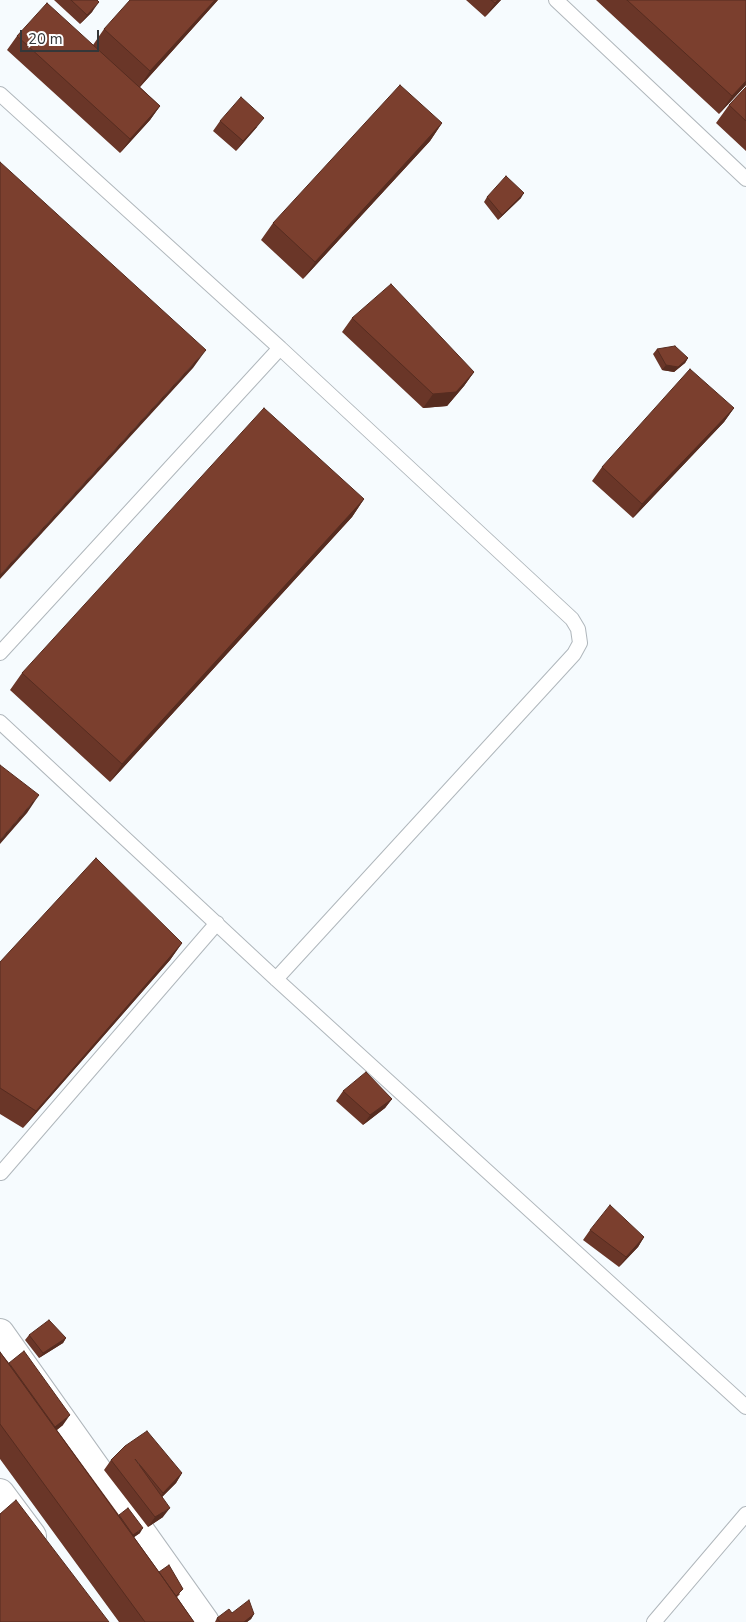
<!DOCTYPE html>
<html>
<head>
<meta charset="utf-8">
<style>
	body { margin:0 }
	#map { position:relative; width:746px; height:1622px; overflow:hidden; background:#f6fbfe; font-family:"Nunito Sans",sans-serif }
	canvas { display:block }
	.scale { position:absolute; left:20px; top:30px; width:79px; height:22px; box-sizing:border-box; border:2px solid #343739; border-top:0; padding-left:6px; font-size:15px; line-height:18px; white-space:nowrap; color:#343739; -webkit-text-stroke:4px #fff; paint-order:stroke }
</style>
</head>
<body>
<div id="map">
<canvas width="746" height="1622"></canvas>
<div class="scale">20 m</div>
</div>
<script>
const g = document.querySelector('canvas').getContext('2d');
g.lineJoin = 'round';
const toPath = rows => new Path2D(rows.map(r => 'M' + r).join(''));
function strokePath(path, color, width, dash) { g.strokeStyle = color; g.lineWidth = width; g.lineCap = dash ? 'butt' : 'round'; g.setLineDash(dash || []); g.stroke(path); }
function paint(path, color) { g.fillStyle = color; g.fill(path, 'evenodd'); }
const service = toPath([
	[556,0,746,179],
	[0,94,280,348,0,653],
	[0,722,276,979,746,1407],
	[276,979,574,654,580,643,578,629,572,619,280,348],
	[1,1173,217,923],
	[654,1622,746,1514]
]);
const minor = toPath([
	[0,1333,205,1622],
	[0,1493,32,1536]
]);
strokePath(service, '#b0b7bc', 16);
strokePath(minor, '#b0b7bc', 30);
strokePath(service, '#fff', 14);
strokePath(minor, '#fff', 28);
paint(toPath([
	[54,0,97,0,92,12,80,24],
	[218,0,140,87,160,106,150,120,120,153,7,50,17,36,93,45,104,29],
	[466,0,501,0,485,17],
	[596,0,746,0,746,85,719,114],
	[746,87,746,151,716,123,729,105],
	[220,121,257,127,236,151,213,131],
	[442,123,430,141,303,279,261,240,273,223],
	[487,197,521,198,498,220,484,202],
	[352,318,474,372,464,386,447,406,423,408,342,332],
	[657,349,688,358,685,363,674,372,662,370,653,354],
	[734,408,724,422,633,518,592,481,602,467],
	[364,499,352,517,110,782,10,690,22,673],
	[182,943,170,960,23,1128,0,1114,0,962],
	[343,1091,392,1099,385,1108,363,1125,336,1101],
	[590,1230,644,1237,638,1247,619,1267,583,1240],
	[29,1335,66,1338,63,1343,39,1358,25,1340],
	[0,1352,9,1363,63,1425,57,1430,119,1515,140,1533,134,1537,159,1572,180,1594,177,1597,194,1622,119,1622,0,1459],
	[111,1460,182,1473,176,1483,162,1497,163,1517,148,1527,104,1470],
	[232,1613,254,1614,251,1619,247,1622,215,1622,217,1618]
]), '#6a3628');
paint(toPath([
	[215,0,218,0,138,89,150,71],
	[498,0,501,0,485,17,495,3],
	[99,2,92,12,80,24,87,15],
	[746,81,746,85,719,114,732,96],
	[160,106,150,120,120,153,130,139],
	[264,118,257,127,236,151,243,141],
	[442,123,430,141,303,279,315,262],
	[524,193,521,198,498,220,502,215],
	[206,350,193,368,0,579,0,575],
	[688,358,685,363,674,372,662,370,666,365],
	[474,372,464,386,447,406,423,408,433,394],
	[734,408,724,422,633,518,642,504],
	[364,499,352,517,110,782,122,764],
	[39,795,27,813,0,844,0,840],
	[182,943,170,960,23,1128,36,1111],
	[392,1099,385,1108,363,1125,370,1115],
	[644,1237,638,1247,619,1267,626,1257],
	[66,1338,63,1343,39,1358,43,1353],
	[70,1415,63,1425,42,1441,49,1431],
	[182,1473,176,1483,156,1503,163,1493],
	[170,1508,163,1517,148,1527,155,1517],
	[143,1528,140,1533,120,1547,124,1542],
	[254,1614,251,1619,247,1622,244,1622]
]), '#562c20');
const building = toPath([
	[71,0,97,0,99,2,87,15,71,0],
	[130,0,215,0,150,71,104,29,130,0],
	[491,0,498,0,495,3,491,0],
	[627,0,746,0,746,81,732,96,627,0],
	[47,3,160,106,130,139,17,36,47,3],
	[400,85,442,123,315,262,273,223,400,85],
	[746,87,746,121,729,105,746,87],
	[241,97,264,118,243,141,220,121,241,97],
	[0,162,206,350,0,575,0,162],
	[506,176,524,193,502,215,487,197,506,176],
	[391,284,474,372,456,392,433,394,352,318,391,284],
	[675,346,688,358,678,367,666,365,657,349,675,346],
	[690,369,734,408,642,504,602,467,690,369],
	[264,408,364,499,122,764,22,673,264,408],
	[0,765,39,795,0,840,0,765],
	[96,858,182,943,36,1111,0,1088,0,962,96,858],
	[366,1072,392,1099,370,1115,343,1091,366,1072],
	[610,1205,644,1237,626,1257,590,1230,610,1205],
	[49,1320,66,1338,43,1353,29,1335,49,1320],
	[24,1351,70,1415,55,1427,9,1363,24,1351],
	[0,1352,156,1568,194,1622,145,1622,0,1424,0,1352],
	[147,1431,182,1473,163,1493,135,1459,170,1508,155,1517,111,1460,125,1446,147,1431],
	[16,1500,109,1622,0,1622,0,1514,16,1500],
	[128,1508,143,1528,133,1535,119,1515,128,1508],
	[169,1565,183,1589,176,1596,159,1572,169,1565],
	[249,1600,254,1614,244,1622,220,1622,217,1618,229,1609,232,1613,249,1600]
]);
paint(building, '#7b3f2e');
strokePath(building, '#562c20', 1);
</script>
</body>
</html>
